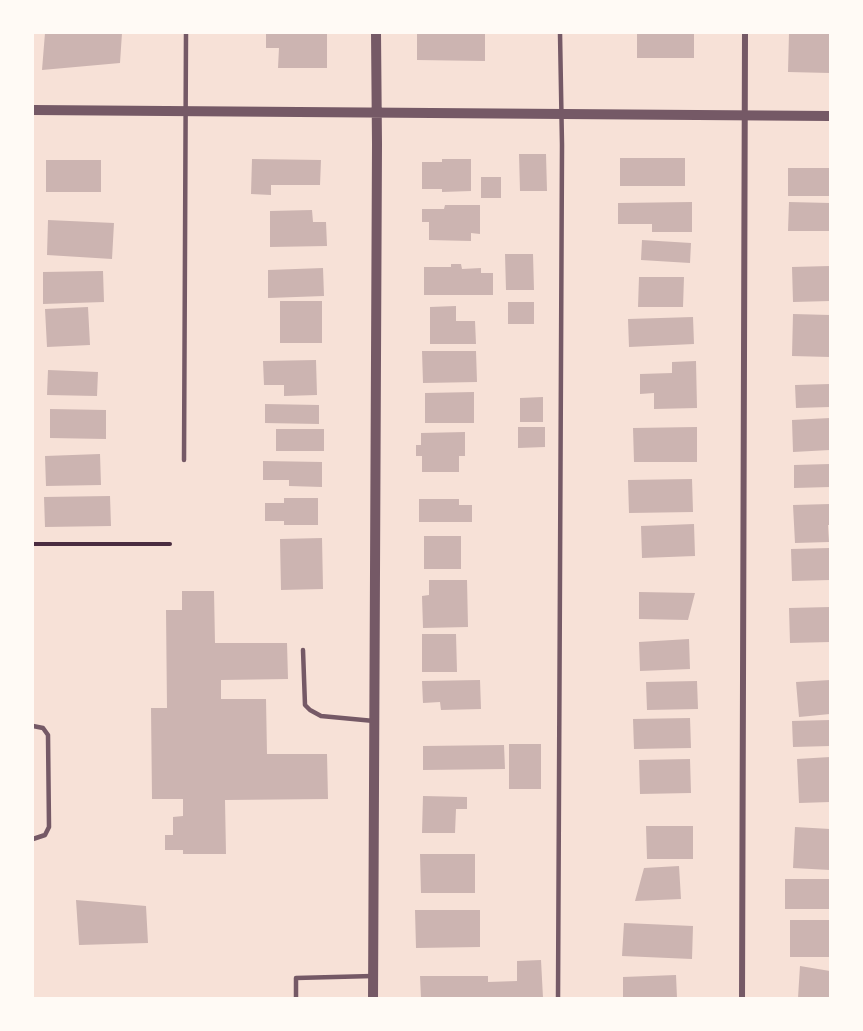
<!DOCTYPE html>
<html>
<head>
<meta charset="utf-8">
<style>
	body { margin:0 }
	#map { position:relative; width:863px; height:1031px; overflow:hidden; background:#f7e1d7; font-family:Montserrat,sans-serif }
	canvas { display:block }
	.frame { position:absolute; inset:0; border:34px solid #fffaf5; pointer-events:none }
</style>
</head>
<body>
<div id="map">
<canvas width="863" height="1031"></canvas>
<div class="frame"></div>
</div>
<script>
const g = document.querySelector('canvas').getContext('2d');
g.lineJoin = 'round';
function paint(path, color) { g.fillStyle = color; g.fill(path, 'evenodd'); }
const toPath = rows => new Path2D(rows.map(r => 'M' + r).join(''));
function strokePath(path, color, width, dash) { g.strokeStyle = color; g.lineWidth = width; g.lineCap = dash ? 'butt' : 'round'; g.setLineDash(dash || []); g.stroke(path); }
paint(toPath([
	[45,33,122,33,120,63,42,70],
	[266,33,327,33,327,68,278,68,279,48,266,48],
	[417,33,485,33,485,61,417,60],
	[637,33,694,33,694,58,637,58],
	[789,33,830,33,830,73,788,72],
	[519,154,546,154,547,191,520,191],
	[620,158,685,158,685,186,620,186],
	[252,159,321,160,320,185,271,185,271,195,251,194],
	[442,159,471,159,471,191,442,192,442,189,422,189,422,162,442,162],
	[46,160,101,160,101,192,46,192],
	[788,168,830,168,830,196,788,196],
	[481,177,501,177,501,198,481,198],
	[692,202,692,232,652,232,652,224,618,224,618,203],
	[789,202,830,203,830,231,788,231],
	[445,205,480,205,480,234,471,233,471,241,429,240,429,222,422,222,422,209,444,209],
	[312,210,313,222,326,222,327,246,270,247,270,211],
	[48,220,114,223,112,259,47,255],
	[642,240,691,243,690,263,641,260],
	[505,254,533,254,534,290,506,290],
	[451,264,461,264,462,269,481,268,481,273,493,273,493,295,424,295,424,267,451,267],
	[830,266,830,301,793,302,792,267],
	[323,268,324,296,268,298,268,270],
	[103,271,104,302,43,304,43,272],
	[639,277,684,277,683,307,638,307],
	[280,301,322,301,322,343,280,343],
	[508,302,534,302,534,324,508,324],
	[456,306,456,321,475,321,476,344,430,344,430,307],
	[88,307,90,345,47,347,45,309],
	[793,314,830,315,830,357,792,356],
	[693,317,694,344,629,347,628,319],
	[422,351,476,351,477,382,423,383],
	[316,360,317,395,284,396,284,385,264,385,263,361],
	[696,361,697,408,654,409,654,393,640,394,640,374,672,373,672,362],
	[48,370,98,372,97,396,47,395],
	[830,384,830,407,796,408,795,385],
	[474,392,474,423,425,423,425,393],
	[543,397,543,422,520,422,520,398],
	[265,404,319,405,319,424,265,423],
	[50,409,106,410,106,439,50,438],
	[830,418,830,450,793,452,792,420],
	[518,427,545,427,545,447,518,448],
	[697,427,697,462,634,462,633,428],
	[276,429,324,429,324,451,276,451],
	[465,432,465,456,459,456,459,472,422,472,422,456,416,456,416,445,421,445,421,433],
	[100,454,101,485,46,486,45,456],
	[263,461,322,462,322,487,289,486,289,480,263,480],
	[830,464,830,487,794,488,794,465],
	[692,479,693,512,629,513,628,480],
	[110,496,111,526,45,527,44,497],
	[284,498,318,498,318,525,284,525,284,521,265,521,265,503,284,503],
	[419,499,459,499,459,505,472,505,472,522,419,522],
	[830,504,830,525,828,525,829,542,795,543,793,505],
	[694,524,695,556,642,558,641,526],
	[424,536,461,536,461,569,424,569],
	[322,538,323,589,281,590,280,539],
	[830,548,830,580,792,581,791,549],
	[429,580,467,580,468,627,423,628,422,596,429,595],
	[182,591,214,591,215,643,287,643,288,679,221,680,221,699,266,699,267,754,327,754,328,799,225,800,226,854,183,854,183,850,165,850,165,835,173,835,173,817,183,816,183,799,152,799,151,708,167,708,166,610,182,610],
	[639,592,695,593,688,620,639,619],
	[830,607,830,642,790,643,789,608],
	[422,634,456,634,457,672,422,672],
	[689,639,690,669,640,671,639,642],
	[480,680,481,709,441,710,440,702,423,703,422,681],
	[830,680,830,714,799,717,796,682],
	[697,681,698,709,647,710,646,682],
	[690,718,691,748,634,749,633,719],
	[830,720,830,746,793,747,792,721],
	[509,744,541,744,541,789,509,789],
	[504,745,505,769,423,770,423,746],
	[830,757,830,802,799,803,797,759],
	[690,759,691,793,640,794,639,760],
	[423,796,467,797,467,809,456,809,455,833,422,833],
	[646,826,693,826,693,859,647,859],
	[795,827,830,829,830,870,793,868],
	[420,854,475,854,475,893,421,893],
	[679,866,681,899,635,901,644,868],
	[785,879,830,879,830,909,785,909],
	[76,900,146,906,148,943,79,945],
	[415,910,480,910,480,947,416,948],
	[790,920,830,920,830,957,790,957],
	[624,923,693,926,692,959,622,956],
	[541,960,543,998,421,998,420,976,488,976,488,982,517,981,517,961],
	[800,966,830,971,830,998,798,998],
	[676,975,677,998,623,998,623,977]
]), '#ccb4b1');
strokePath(toPath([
	[33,544,170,544]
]), '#4a2c40', 4);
strokePath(toPath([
	[184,460,186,33],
	[303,650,305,705,310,710,321,716,374,721],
	[33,726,43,728,48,735,49,827,45,835,33,839],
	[296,998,296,978,373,976],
	[558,998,562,145,560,33]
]), '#755966', 4.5);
strokePath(toPath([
	[742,998,745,33]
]), '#755966', 6);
strokePath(toPath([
	[33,110,830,116],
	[373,998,377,144,376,33]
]), '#755966', 10);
</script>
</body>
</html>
